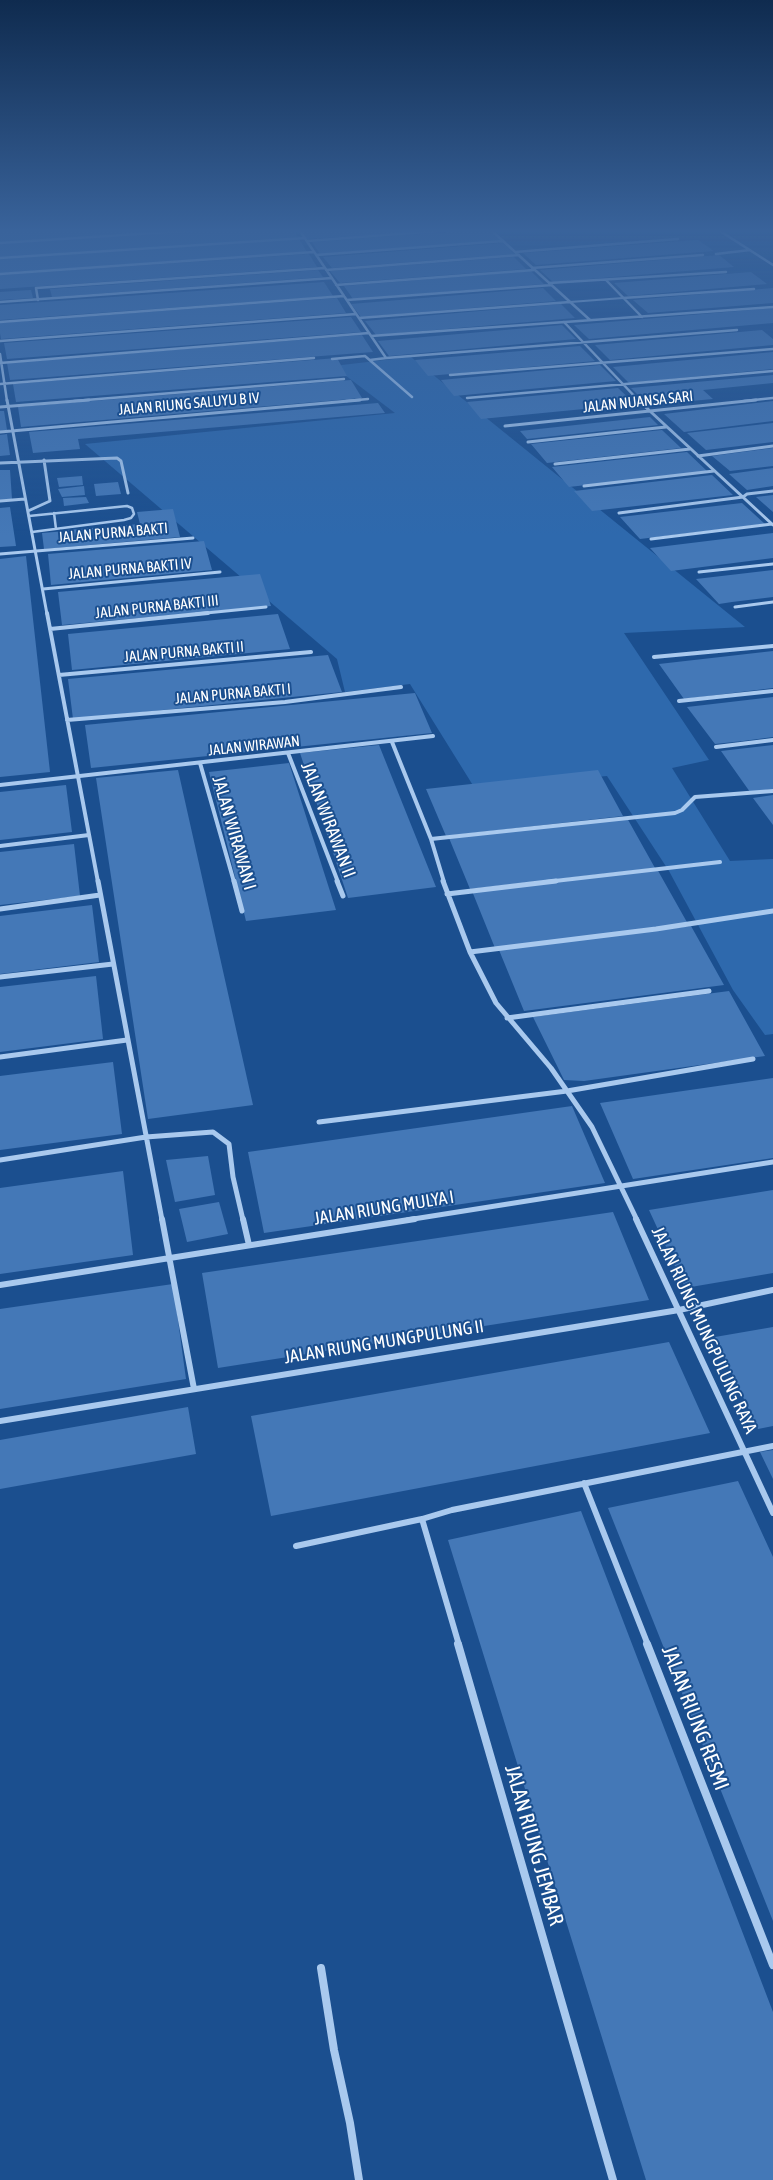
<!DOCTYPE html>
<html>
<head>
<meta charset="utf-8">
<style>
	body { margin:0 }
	canvas { display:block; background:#1b4f8f }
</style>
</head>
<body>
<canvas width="773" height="2180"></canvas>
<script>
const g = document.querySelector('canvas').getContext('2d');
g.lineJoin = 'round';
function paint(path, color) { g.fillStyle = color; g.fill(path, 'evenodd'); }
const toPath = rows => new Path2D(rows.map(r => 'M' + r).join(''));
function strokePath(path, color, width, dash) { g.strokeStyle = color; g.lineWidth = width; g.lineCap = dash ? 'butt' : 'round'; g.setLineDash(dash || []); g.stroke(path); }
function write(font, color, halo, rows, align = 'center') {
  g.font = font + ' "Asap Condensed",sans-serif'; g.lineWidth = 4; g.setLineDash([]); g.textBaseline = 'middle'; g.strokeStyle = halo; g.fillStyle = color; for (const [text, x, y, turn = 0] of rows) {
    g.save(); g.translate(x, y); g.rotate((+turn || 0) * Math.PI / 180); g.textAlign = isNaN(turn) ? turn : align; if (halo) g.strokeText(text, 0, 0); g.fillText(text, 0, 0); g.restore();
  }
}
paint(toPath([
	[411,357,745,627,624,633,709,760,672,768,730,861,773,859,773,1034,765,1035,733,990,669,871,607,776,474,787,410,684,345,692,337,659,85,444,395,413,333,366]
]), '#2e69ad');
paint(toPath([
	[0,231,160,231,160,233,0,243],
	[202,231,294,231,298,237,0,257,0,244],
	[300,231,401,231,401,233,306,239],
	[462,231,490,231,500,240,320,254,312,242],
	[299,239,307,252,0,273,0,259],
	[698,240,714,251,536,265,523,253],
	[503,243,515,254,332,268,323,257],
	[309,254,317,267,0,289,0,275],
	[719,255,734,267,553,282,540,270],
	[514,257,526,269,340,283,330,271],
	[318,270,323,277,52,297,50,289],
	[531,271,544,284,353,299,344,286],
	[751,272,767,284,628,296,614,283],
	[324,282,333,296,0,320,0,305],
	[543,288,556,301,361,317,351,304],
	[773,288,773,303,648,313,633,300],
	[31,290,33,298,0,300,0,292],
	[337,298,346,313,1,339,0,333,0,323],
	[561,304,575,318,376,335,365,321],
	[773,308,773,323,589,339,574,325],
	[351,317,361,332,7,359,4,343],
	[562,325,576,339,389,356,378,341],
	[762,330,773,339,773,345,610,360,595,345],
	[362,335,373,352,10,380,7,363],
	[580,346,595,361,428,376,415,360],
	[773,352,773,369,629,383,613,367],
	[337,358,347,376,16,402,13,384],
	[600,365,616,381,454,396,441,380],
	[773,375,773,383,703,390,713,399,648,405,631,388],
	[351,380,362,398,21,427,18,407],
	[618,388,635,404,481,419,467,402],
	[773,401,773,421,684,432,664,414],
	[378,403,385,413,78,439,80,449,33,453,29,432],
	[0,411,4,411,7,430,0,431],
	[650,417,658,425,527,439,520,431],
	[773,423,773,442,706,450,687,433],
	[662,430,681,448,547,463,531,444],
	[7,434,10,455,0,456,0,435],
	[773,448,773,466,730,471,712,456],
	[687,452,707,471,569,487,552,467],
	[773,468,773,486,747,490,729,474],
	[0,470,10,470,12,499,0,500],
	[712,475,733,495,592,511,574,491],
	[82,476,83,485,59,487,57,478],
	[118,482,121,494,96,496,94,484],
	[84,486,85,495,62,497,58,489],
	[773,495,773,512,756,497],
	[86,497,89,503,64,506,63,498],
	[742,503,765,524,640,539,620,517],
	[10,507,16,546,0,547,0,508],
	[173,509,180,537,44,549,42,533,66,531,69,544,67,530,140,524,137,512],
	[773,533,773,558,671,571,650,548],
	[204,541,212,570,51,585,48,554],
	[26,556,50,772,0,777,0,559],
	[773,570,773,597,732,602,719,604,696,579],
	[260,574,271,606,62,625,58,592],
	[278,614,290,649,72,670,68,634],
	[773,651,773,688,684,699,659,664],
	[328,655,342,692,73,719,68,679],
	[415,693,432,733,91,768,85,725],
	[773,697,773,737,743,741,715,744,687,707],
	[379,745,436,887,348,898,300,753],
	[773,745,773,789,750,792,721,751],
	[289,763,336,910,246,921,209,772],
	[178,770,253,1105,148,1119,96,778],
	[598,770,623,816,446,836,426,789],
	[66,785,72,832,0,840,0,792],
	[773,795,773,825,753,798],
	[627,818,655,868,470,889,449,838],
	[74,844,80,896,0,905,0,852],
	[657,869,688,924,495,948,472,891],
	[92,905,99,962,0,974,0,916],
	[691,926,724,985,524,1011,499,950],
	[96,976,103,1039,0,1052,0,987],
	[729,991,765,1056,584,1081,564,1080,533,1017],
	[113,1062,122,1134,0,1150,0,1076],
	[773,1078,773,1158,633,1179,600,1103],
	[572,1106,605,1183,264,1233,248,1152],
	[208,1156,215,1195,175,1202,166,1160],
	[123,1171,133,1255,0,1274,0,1188],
	[773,1190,773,1273,685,1288,649,1210],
	[219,1202,228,1234,187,1242,179,1209],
	[613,1212,649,1300,218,1368,202,1273],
	[173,1284,186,1379,0,1409,0,1309],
	[773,1327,773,1426,758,1429,715,1337],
	[669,1342,710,1433,271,1516,251,1416],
	[188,1407,196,1454,0,1489,0,1440],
	[773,1450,773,1479,760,1452],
	[738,1481,773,1557,773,1921,608,1508],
	[581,1511,773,2012,773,2180,646,2180,448,1540]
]), '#4478b7');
strokePath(toPath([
	[54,513,56,529],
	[29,516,127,506,132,508,134,514,131,518,124,520,32,532]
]), '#a9c9ee', 2.5);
strokePath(toPath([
	[570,302,623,298]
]), '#a9c9ee', 2);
strokePath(toPath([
	[300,231,386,358,370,360],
	[492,231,590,320],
	[720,231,773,265],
	[307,241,438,231],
	[0,243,185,231],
	[515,252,678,239],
	[716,254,750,250],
	[316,255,503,241],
	[0,258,305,238],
	[532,268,703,255],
	[326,270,519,255],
	[0,274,314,252],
	[606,280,642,317],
	[549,283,726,272],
	[336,285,534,270],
	[623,298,754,289],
	[38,300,36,288,325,268],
	[347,300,552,285],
	[0,302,332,278],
	[359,318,570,302],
	[0,322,344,296],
	[564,322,639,401],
	[371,336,773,307],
	[0,341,356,314],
	[0,354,7,401],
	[386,358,737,330],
	[332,359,365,356,412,397],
	[0,363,369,333],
	[450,375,773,349],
	[0,384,314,358],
	[467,398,773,371],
	[74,401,344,379],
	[346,401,368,399],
	[744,401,773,398]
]), '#a9c9ee', 2.5);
strokePath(toPath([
	[7,400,47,614],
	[638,400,773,525],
	[0,407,89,400],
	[505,426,756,400],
	[0,432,360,400],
	[528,442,666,427],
	[698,456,773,446],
	[0,463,117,458,121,461,128,493],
	[555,464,690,449],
	[584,486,714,471],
	[0,501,25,499],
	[28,511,50,501,44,460],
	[619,513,743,497,747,494,773,491],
	[651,539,772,524],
	[0,554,193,538],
	[699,572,773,564],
	[43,589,220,572],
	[735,607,773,602],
	[196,614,266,607]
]), '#a9c9ee', 3);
strokePath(toPath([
	[47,613,98,882],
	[50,629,208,613],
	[654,657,773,646],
	[59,675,311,652],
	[679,701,773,691],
	[67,720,285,702,401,687],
	[392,742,431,839,444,882],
	[716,747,773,740],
	[288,753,338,882],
	[200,763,234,882],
	[0,785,433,736],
	[431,839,675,813,682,810,695,797,773,791],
	[0,846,89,835],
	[546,882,720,862]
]), '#a9c9ee', 4);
strokePath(toPath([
	[98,881,162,1220],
	[234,881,242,911],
	[337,881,343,896],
	[443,881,470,952,496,1003,551,1068,592,1127,637,1220],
	[447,894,556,881],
	[0,909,100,895],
	[470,952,656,929,773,911],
	[0,977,113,964],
	[507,1018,709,991],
	[0,1057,127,1040],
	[319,1122,567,1091,753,1059],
	[0,1160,146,1137,213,1132,229,1144,233,1177,243,1220],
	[407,1220,773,1162]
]), '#a9c9ee', 5);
strokePath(toPath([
	[162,1219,194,1389],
	[243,1219,249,1245],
	[636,1219,773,1513],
	[0,1285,415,1219],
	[0,1421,679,1310,773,1290],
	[584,1483,648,1645],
	[422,1519,459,1645],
	[296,1546,422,1519,452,1510,773,1446]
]), '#a9c9ee', 6);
strokePath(toPath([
	[458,1644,613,2180],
	[647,1644,773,1965],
	[321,1968,334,2050,350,2123,359,2180]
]), '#a9c9ee', 8);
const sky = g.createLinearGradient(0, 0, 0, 536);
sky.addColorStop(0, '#0f2b4f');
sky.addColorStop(0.43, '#39639b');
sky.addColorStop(1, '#39639b00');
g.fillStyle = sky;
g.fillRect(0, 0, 773, 536);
write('15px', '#fff', '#1b4f8f', [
	["JALAN NUANSA SARI",638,402,-6],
	["JALAN RIUNG SALUYU B IV",189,404,-5],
	["JALAN PURNA BAKTI",113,533,-5],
	["JALAN PURNA BAKTI IV",130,569,-5],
	["JALAN PURNA BAKTI III",157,607,-6],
	["JALAN PURNA BAKTI II",184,652,-5],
	["JALAN PURNA BAKTI I",233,694,-5],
	["JALAN WIRAWAN",254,746,-6]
]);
write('18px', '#fff', '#1b4f8f', [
	["JALAN WIRAWAN II",328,820,69],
	["JALAN WIRAWAN I",234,833,74],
	["JALAN RIUNG MULYA I",384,1208,-9],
	["JALAN RIUNG MUNGPULUNG RAYA",704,1330,65],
	["JALAN RIUNG MUNGPULUNG II",384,1342,-9]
]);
write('21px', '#fff', '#1b4f8f', [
	["JALAN RIUNG RESMI",695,1718,69],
	["JALAN RIUNG JEMBAR",534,1845,74]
]);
</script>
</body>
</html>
